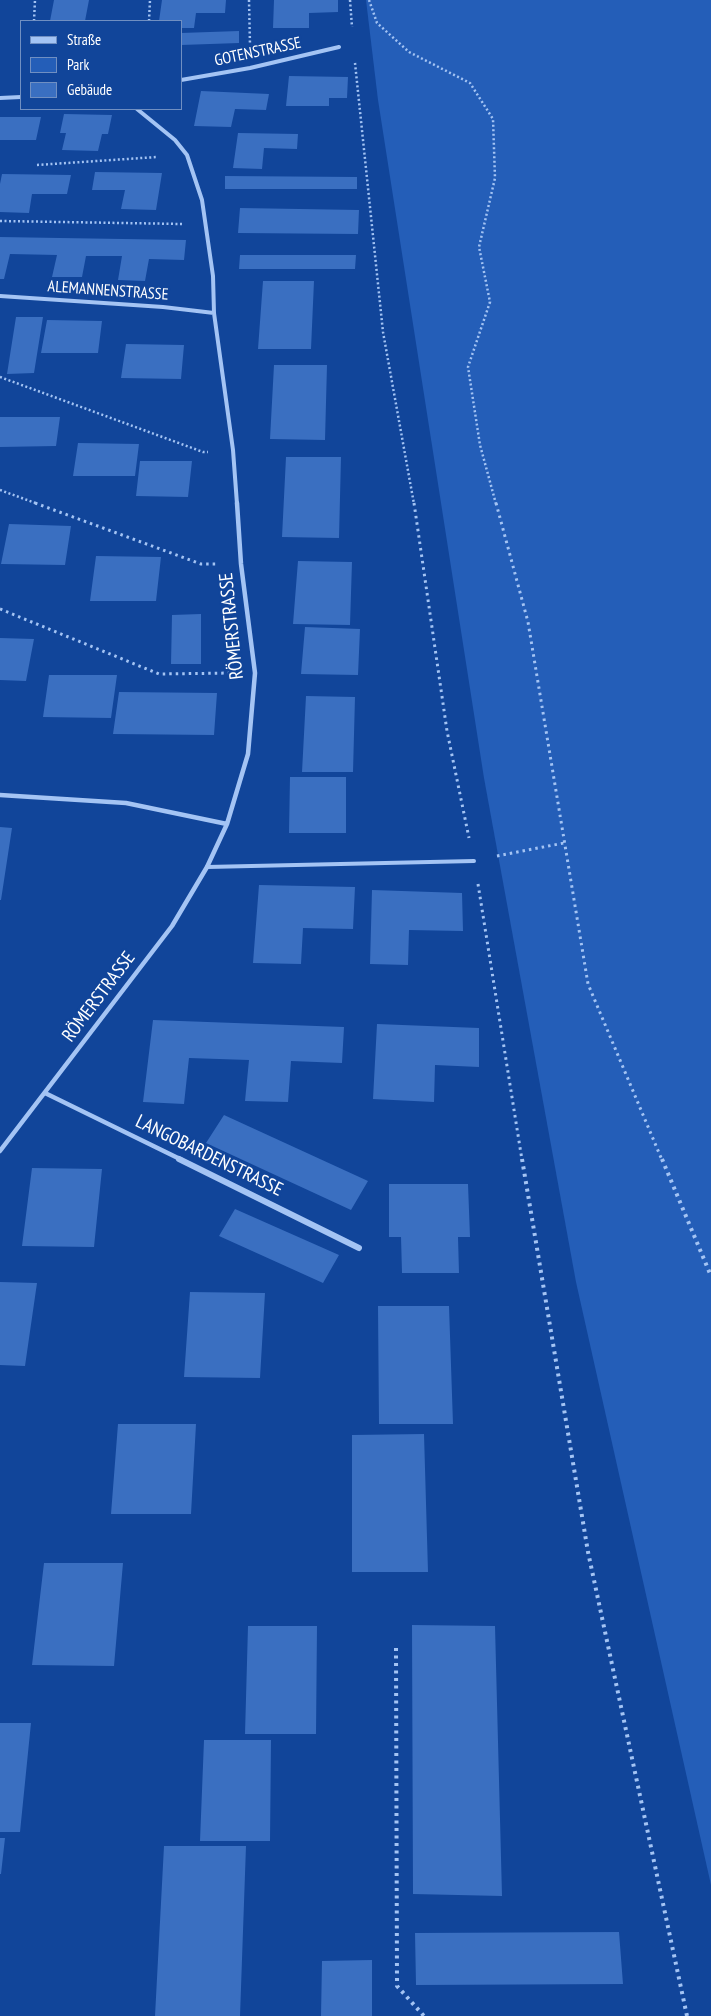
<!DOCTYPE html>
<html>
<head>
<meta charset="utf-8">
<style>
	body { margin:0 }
	#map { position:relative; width:711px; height:2016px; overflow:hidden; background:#11459a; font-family:"PT Sans Narrow",sans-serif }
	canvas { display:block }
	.legend { position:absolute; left:20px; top:20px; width:162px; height:90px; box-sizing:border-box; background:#11459a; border:1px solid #708fc2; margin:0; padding:6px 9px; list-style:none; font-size:15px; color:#fff }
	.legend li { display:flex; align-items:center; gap:10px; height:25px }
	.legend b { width:25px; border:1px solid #708fc2 }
</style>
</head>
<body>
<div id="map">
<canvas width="711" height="2016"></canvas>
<ul class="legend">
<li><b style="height:6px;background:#a4c4f4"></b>Straße</li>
<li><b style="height:14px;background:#245eb8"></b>Park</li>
<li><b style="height:14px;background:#3a6fc1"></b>Gebäude</li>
</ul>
</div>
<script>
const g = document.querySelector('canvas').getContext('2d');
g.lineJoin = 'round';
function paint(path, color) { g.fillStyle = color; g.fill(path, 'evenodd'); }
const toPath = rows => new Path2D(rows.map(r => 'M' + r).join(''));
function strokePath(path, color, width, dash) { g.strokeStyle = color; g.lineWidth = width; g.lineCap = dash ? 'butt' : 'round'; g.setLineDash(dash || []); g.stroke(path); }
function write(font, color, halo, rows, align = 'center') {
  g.font = font + ' "PT Sans Narrow",sans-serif'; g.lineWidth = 4.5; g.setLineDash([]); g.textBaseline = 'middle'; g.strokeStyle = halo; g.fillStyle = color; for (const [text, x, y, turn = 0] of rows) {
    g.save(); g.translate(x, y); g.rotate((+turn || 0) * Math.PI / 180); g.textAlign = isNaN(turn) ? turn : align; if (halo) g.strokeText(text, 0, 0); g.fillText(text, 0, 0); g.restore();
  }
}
paint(toPath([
	[366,0,711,0,711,1885,576,1282,484,778,378,100]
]), '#245eb8');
paint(toPath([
	[54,0,89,0,85,21,50,21],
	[162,0,226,0,225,13,196,13,194,28,181,28,181,21,159,21],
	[274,0,338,0,338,12,309,13,309,28,273,28],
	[239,31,239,43,181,45,181,33],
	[289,76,348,77,347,98,329,98,329,106,286,106],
	[201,91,269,94,266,110,235,109,231,127,194,126],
	[64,114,112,115,108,134,102,134,98,151,62,150,66,133,60,133],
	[0,117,41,117,36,140,0,140],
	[238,133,298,134,297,149,264,148,262,169,233,168],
	[95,172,162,173,156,210,121,209,125,190,92,190],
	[2,174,71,175,67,194,32,194,29,213,0,212,0,184],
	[225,176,357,177,357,189,225,189],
	[240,208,359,210,358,234,238,233],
	[0,237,60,238,186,240,184,260,149,259,145,281,118,280,122,256,86,256,82,277,52,277,57,255,10,254,4,279,0,279],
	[240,255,356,255,355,269,239,269],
	[263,281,314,281,311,349,258,349],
	[16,317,43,317,34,373,7,374],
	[47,320,102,321,98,353,41,353],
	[126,344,184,345,181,379,121,378],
	[274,365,327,365,325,440,270,439],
	[0,417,60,417,56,446,0,447],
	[78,443,139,444,135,476,73,476],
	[286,457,341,457,339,538,282,537],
	[140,461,192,461,188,497,136,496],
	[9,524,71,526,65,565,1,564],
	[96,556,161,557,156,601,90,601],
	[298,561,352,562,350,625,293,624],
	[201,614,201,664,171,664,172,615],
	[305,627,360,629,358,675,301,674],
	[0,638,34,639,26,681,0,680],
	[49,675,117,675,111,718,43,717],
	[119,692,217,693,214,735,113,734],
	[306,696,355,697,353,772,302,772],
	[290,777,346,777,346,833,289,833],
	[0,827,12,828,1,900,0,900],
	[259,885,355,887,353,929,303,928,301,964,253,963],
	[372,890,462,893,463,931,409,930,408,965,370,964],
	[153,1020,344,1027,342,1063,291,1061,288,1102,245,1101,249,1060,189,1058,184,1104,143,1102],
	[377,1024,479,1028,479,1067,435,1065,434,1102,373,1099],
	[224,1115,368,1181,351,1210,206,1143],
	[32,1168,102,1169,94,1247,22,1246],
	[389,1184,468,1184,470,1237,458,1237,459,1273,402,1273,401,1237,389,1237],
	[235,1209,339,1255,323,1283,219,1236],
	[0,1282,37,1283,25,1366,0,1365],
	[190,1292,265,1293,260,1378,184,1377],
	[378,1306,449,1306,453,1424,379,1424],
	[118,1424,196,1424,191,1514,111,1514],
	[424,1434,428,1572,352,1572,352,1435],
	[44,1563,123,1563,114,1666,32,1665],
	[412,1625,495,1626,502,1896,413,1894],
	[248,1626,317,1626,316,1734,245,1734],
	[0,1723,31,1723,20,1832,0,1832],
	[204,1740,271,1740,270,1841,200,1841],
	[0,1838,5,1838,1,1874,0,1874],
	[164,1846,246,1846,240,2016,155,2016],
	[619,1932,623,1984,416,1985,415,1933],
	[372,1960,372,2016,321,2016,322,1961]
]), '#3a6fc1');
strokePath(toPath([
	[249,0,250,45],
	[350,0,352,27],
	[369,0,377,23,409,52,470,83,493,119,495,178,479,247,490,302,468,367,480,445,496,504],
	[34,21,35,0],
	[149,21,150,0],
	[355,63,383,332,414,504],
	[37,165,157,157],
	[0,221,183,224],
	[0,377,203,452,208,452],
	[0,490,38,504]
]), '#a4c4f4', 2.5, [2, 2.5]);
strokePath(toPath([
	[35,503,201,564,216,564],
	[414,503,447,731,469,838],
	[496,503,528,622,588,984,662,1160],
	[0,609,159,674,232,673],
	[497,856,564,843],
	[478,884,522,1160]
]), '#a4c4f4', 3, [2.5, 4]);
strokePath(toPath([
	[522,1159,588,1552,687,2016],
	[662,1159,711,1276],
	[396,1648,397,1986,424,2016]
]), '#a4c4f4', 4, [3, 4.5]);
strokePath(toPath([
	[207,867,474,861]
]), '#a4c4f4', 4);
strokePath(toPath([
	[181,80,250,68,339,47],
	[0,98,21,97],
	[137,109,175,140,187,155,202,200,213,276,214,313,233,450,237,504],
	[0,296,163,307,214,313]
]), '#a4c4f4', 4);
strokePath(toPath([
	[0,795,126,803,227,824],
	[45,1093,182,1160],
	[0,1151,172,926,207,867,227,824,248,754,255,673,241,564,237,503]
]), '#a4c4f4', 4.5);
strokePath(toPath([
	[179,1159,359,1248]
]), '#a4c4f4', 6);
write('16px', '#fff', '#11459a', [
	["GOTENSTRASSE",258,52,-12],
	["ALEMANNENSTRASSE",108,291,4]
]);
write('19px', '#fff', '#11459a', [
	["RÖMERSTRASSE",232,626,-96],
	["RÖMERSTRASSE",99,997,-53],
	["LANGOBARDENSTRASSE",209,1156,26]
]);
</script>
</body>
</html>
